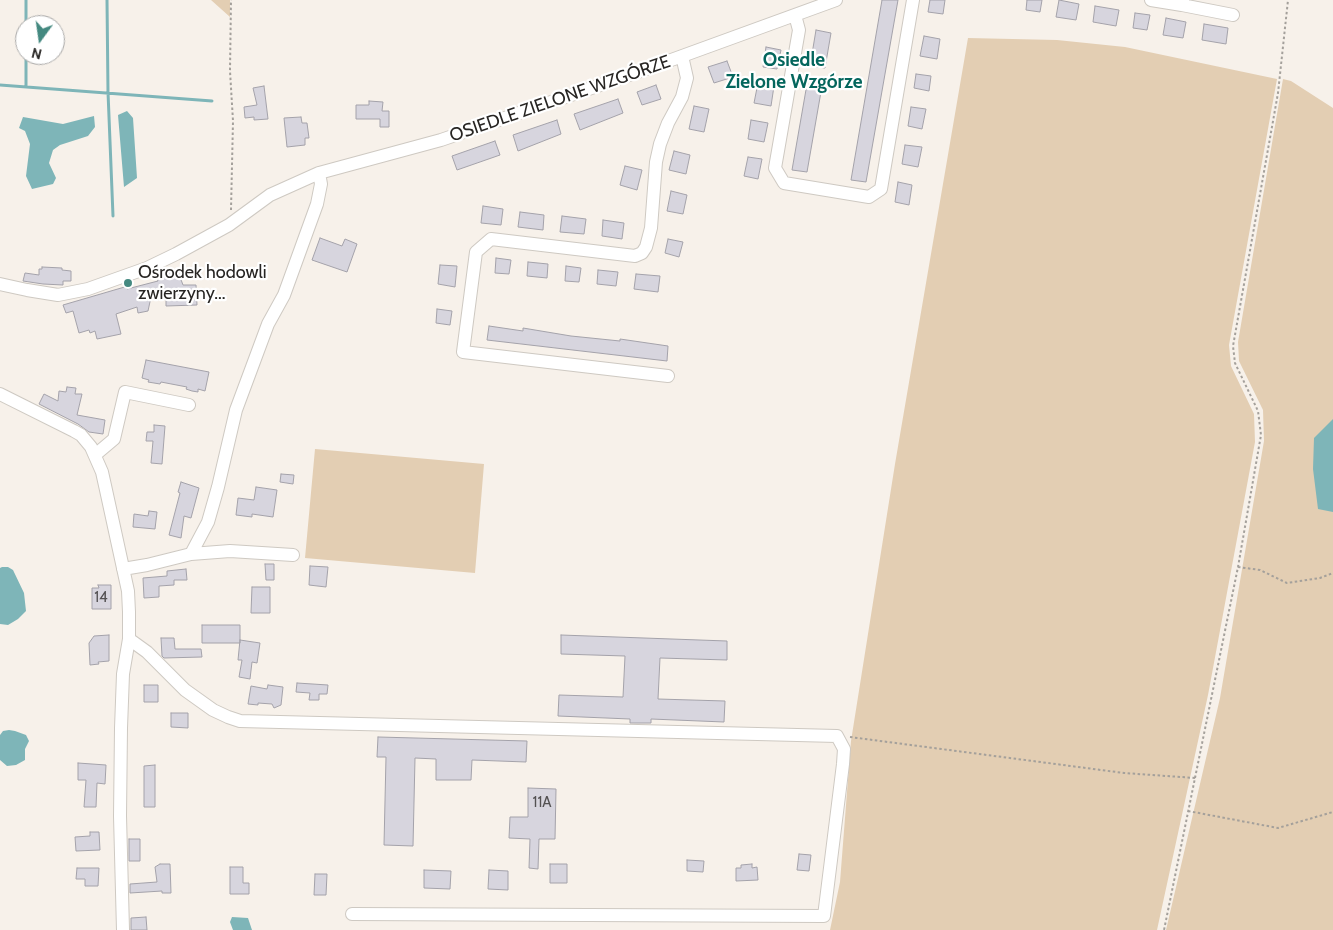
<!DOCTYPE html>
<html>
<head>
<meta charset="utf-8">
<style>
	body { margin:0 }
	#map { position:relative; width:1333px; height:930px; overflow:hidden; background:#f7f1ea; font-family:Cabin,sans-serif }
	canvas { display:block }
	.north { position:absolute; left:15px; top:15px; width:50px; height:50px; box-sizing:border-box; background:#fff; border:1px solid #a9a8a7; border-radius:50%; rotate:194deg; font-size:14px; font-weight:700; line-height:20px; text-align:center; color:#272523 }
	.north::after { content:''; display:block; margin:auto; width:18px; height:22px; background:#448980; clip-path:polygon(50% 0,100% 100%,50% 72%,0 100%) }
</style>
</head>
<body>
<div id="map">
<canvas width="1333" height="930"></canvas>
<div class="north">N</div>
</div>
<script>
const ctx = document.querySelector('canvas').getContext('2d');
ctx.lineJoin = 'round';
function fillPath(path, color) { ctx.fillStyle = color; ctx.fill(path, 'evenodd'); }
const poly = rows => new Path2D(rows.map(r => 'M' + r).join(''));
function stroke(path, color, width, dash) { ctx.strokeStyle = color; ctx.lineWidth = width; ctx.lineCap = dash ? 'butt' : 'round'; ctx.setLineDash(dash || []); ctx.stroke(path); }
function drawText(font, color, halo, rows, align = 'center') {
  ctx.font = font + ' Cabin,sans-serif'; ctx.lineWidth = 4.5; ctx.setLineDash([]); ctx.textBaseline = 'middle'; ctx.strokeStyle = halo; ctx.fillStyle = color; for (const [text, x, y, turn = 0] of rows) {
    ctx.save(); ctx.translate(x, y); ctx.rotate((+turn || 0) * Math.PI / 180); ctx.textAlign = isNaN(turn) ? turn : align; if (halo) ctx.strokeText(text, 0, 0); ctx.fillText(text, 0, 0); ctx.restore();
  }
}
fillPath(poly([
	[211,0,230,0,230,17],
	[968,38,1057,40,1125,47,1277,79,1229,345,1231,366,1254,414,1255,442,1208,695,1157,930,830,930,840,882,851,741,895,464],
	[1283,79,1291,81,1333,108,1333,930,1166,930,1220,698,1264,441,1263,410,1239,361,1238,342],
	[315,449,484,464,475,573,305,558]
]), '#e3ceb3');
fillPath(poly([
	[127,111,133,118,137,178,124,187,118,115],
	[94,116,95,127,88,136,60,145,53,150,49,163,56,178,53,184,32,189,26,176,30,144,25,131,19,128,23,117,63,124],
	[1333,419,1333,512,1318,509,1313,469,1314,438],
	[2,567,8,567,13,570,24,593,26,611,18,619,8,625,0,624,0,568],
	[9,730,15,731,26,735,29,741,25,749,25,760,16,765,7,766,0,760,0,735,3,731],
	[232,917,248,918,252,930,233,930,230,922]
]), '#7eb5b8');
stroke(poly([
	[107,0,108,92,113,216],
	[26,25,26,0],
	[0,85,212,101],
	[26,87,26,55]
]), '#7eb5b8', 3);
const building = poly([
	[882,0,898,0,866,182,851,180,882,0],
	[930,0,945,0,943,14,928,12,930,0],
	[1027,0,1042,0,1040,12,1026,10,1027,0],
	[1059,0,1079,4,1076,20,1056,17,1059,0],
	[1095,6,1119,10,1116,26,1093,22,1095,6],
	[1135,13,1150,15,1147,30,1133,28,1135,13],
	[1166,18,1186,22,1183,38,1163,35,1166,18],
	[1204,24,1228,28,1226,44,1202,40,1204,24],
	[816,30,831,33,825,68,810,66,816,30],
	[924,36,940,39,937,59,920,56,924,36],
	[766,47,781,50,777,69,763,67,766,47],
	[727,61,733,77,714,83,708,67,727,61],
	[916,74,931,76,929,91,914,88,916,74],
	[758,83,774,86,771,106,754,103,758,83],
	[807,84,822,86,807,172,792,170,807,84],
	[656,85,661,99,642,105,637,92,656,85],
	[264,86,268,119,254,120,254,117,245,118,244,107,257,105,253,88,264,86],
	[618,99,623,113,580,130,574,114,618,99],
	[369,101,383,102,382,111,389,111,389,127,380,127,380,119,356,119,356,105,369,105,369,101],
	[694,106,709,109,704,132,689,129,694,106],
	[911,107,926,109,922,129,908,126,911,107],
	[301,117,302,123,307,123,309,138,305,138,305,145,287,147,284,118,301,117],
	[557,120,561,134,518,151,513,135,557,120],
	[751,120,768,123,764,142,748,139,751,120],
	[495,141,500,155,457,170,452,156,495,141],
	[905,145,922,147,918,167,902,164,905,145],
	[674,151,690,155,686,174,669,170,674,151],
	[748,157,762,159,758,179,744,176,748,157],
	[625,166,642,170,637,190,620,185,625,166],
	[898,182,912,185,909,205,895,202,898,182],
	[671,191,687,195,683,214,667,211,671,191],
	[483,206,503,209,501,225,481,223,483,206],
	[520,212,544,215,543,230,518,227,520,212],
	[562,216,586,219,584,234,560,232,562,216],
	[603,220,624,223,622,239,602,236,603,220],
	[320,238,342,246,345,239,357,244,347,272,312,260,320,238],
	[668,239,683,242,679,257,665,253,668,239],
	[496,258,511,260,509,274,495,273,496,258],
	[528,262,548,264,547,278,527,276,528,262],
	[440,265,457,266,455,287,438,284,440,265],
	[566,266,581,268,579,282,565,281,566,266],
	[42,267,62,268,62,270,71,271,71,281,63,281,63,285,43,284,23,281,25,273,39,275,39,269,42,269,42,267],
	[177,269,183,285,196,285,197,305,166,306,166,291,151,297,148,311,138,313,137,307,116,314,121,334,97,339,95,331,90,333,89,330,79,333,73,311,66,313,63,305,128,286,127,289,158,281,156,276,177,269],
	[598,270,618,272,616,286,597,284,598,270],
	[636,274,660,276,658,292,634,289,636,274],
	[437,309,452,311,450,325,436,323,437,309],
	[489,326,523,331,523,328,571,336,620,341,620,339,668,346,667,361,487,340,489,326],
	[146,360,209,372,205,391,198,389,198,392,192,391,186,389,187,387,161,382,160,384,148,382,149,380,142,378,146,360],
	[67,387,76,388,75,394,82,394,77,415,105,420,103,434,89,432,78,424,39,404,44,394,58,401,59,391,66,392,67,387],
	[154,425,165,426,162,464,151,463,153,441,146,441,147,432,154,432,154,425],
	[281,474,294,475,293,484,280,482,281,474],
	[181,482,199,488,191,518,184,516,181,538,169,535,180,493,178,492,181,482],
	[256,487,277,490,273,517,252,514,252,517,236,515,238,498,254,500,256,487],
	[149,511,157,512,155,529,133,527,134,514,148,516,149,511],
	[265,564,274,564,274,580,266,580,265,564],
	[310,566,328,567,326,587,309,585,310,566],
	[186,569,187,580,174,580,174,585,159,586,159,597,144,598,143,578,167,576,167,571,186,569],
	[98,585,111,585,111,609,92,609,92,588,99,588,98,585],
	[252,587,270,587,270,613,251,613,252,587],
	[202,625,240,625,240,643,202,643,202,625],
	[109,635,109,661,98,662,99,664,90,665,89,643,94,636,109,635],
	[561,635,727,641,727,660,660,658,658,699,725,701,724,722,651,719,651,723,630,723,630,719,558,716,559,695,623,697,625,656,561,654,561,635],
	[161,638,174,638,175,649,201,649,202,657,164,658,162,656,161,638],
	[240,640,260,643,257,663,252,662,250,679,239,677,242,660,238,660,240,640],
	[297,683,328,685,327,694,319,694,319,700,309,700,310,693,296,692,297,683],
	[144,685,158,685,158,702,144,702,144,685],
	[268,685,283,687,281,705,274,708,272,704,258,703,258,705,248,704,251,686,267,689,268,685],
	[171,713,188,713,188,728,171,727,171,713],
	[378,737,527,741,526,762,472,760,471,780,436,780,436,759,415,758,413,846,384,845,386,757,377,757,378,737],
	[78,763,106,765,105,784,97,783,96,807,84,807,86,780,78,780,78,763],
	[155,765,155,807,144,807,144,766,155,765],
	[528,788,556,789,555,839,539,839,538,869,529,868,530,839,509,838,510,817,528,817,528,788],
	[90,832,99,832,100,850,76,851,75,837,90,836,90,832],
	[129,839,140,839,140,861,129,861,129,839],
	[799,854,811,855,809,871,797,870,799,854],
	[687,860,704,861,703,872,687,871,687,860],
	[160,864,170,864,171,893,162,893,162,891,130,893,130,884,157,882,155,867,160,864],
	[550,864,567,864,567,883,550,883,550,864],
	[752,864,752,868,757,867,758,880,736,881,736,868,741,868,741,865,752,864],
	[230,867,243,867,243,883,249,883,249,894,230,894,230,867],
	[77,868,99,868,98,886,85,886,85,879,76,879,77,868],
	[424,870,451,871,450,889,424,888,424,870],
	[489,870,508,871,508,890,488,889,489,870],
	[315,874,327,874,326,895,314,895,315,874],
	[146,917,147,930,131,930,131,918,146,917]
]);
fillPath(building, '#d7d5de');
stroke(building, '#a4a2aa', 1);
const minor = poly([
	[1151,0,1182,5],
	[1183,0,1182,5,1233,15],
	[795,15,799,30,775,168,784,183,869,197,881,189,913,0],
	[0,284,27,290,58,295,88,289,147,268,176,254,229,225,270,195,319,173,441,140,641,71,836,0],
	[668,376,463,352,476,252,491,239,635,256,642,253,646,247,651,228,656,162,660,144,668,123,682,97,687,78,682,56],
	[0,394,74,431,81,435,91,447,102,472,106,490,128,591,129,612,129,639,147,652,185,690,213,710,228,717,240,721,837,736,844,749,843,764,824,916,352,914],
	[95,455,114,439,125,392,189,405],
	[191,554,230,551,293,555],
	[123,569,147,565,191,554,208,522,218,487,236,410,268,324,284,295,317,204,321,184,319,173],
	[123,930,120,816,121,728,123,674,129,639]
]);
stroke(minor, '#cec9c2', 14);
stroke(poly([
	[231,210,233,121,230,71,231,0],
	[1238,567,1260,570,1287,583,1320,578,1333,573],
	[850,737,1124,773,1195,778,1164,930],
	[1195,778,1238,567,1261,435,1258,411,1235,363,1233,346,1278,93,1288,0],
	[1188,811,1278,828,1333,812]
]), '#a4a09b', 2, [2.5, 2.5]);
stroke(minor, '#fff', 12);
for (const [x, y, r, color] of [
	[128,283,5,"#448980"]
]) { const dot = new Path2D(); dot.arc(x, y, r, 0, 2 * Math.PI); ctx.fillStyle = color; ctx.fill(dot); stroke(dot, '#fff', 2); }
drawText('15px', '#535152', null, [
	["14",101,598],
	["11A",542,803]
]);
drawText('18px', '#272523', '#fff', [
	["OSIEDLE ZIELONE WZGÓRZE",560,99,-19]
]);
drawText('18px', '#272523', '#fff', [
	["Ośrodek hodowli",138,273],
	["zwierzyny...",138,294]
], 'left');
drawText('bold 19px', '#04665d', '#fff', [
	["Osiedle",794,60],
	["Zielone Wzgórze",794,82]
]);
</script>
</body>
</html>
